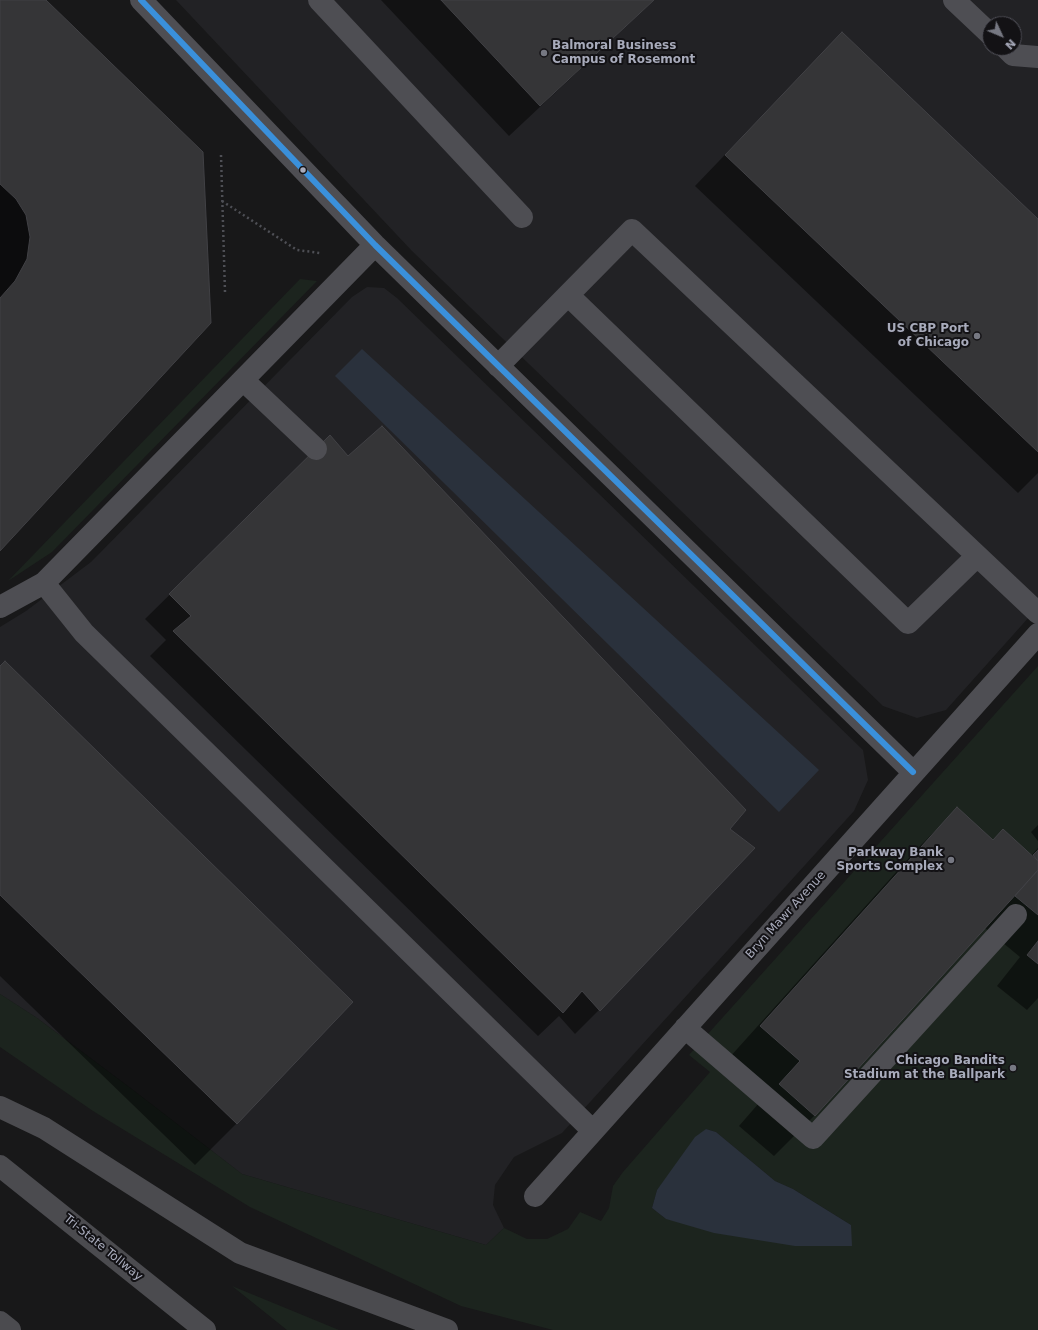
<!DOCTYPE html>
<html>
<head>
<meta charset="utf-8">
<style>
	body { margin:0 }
	#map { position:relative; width:1038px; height:1330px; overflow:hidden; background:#181819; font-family:"DejaVu Sans",sans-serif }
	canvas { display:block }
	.north { position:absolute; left:982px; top:16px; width:40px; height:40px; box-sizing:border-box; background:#131215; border:1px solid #4f4f57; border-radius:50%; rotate:134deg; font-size:11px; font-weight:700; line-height:16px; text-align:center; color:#a8abbb }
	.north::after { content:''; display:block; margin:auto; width:14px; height:18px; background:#767882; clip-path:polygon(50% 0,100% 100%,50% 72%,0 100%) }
</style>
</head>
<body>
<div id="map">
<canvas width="1038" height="1330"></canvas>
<div class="north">N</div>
</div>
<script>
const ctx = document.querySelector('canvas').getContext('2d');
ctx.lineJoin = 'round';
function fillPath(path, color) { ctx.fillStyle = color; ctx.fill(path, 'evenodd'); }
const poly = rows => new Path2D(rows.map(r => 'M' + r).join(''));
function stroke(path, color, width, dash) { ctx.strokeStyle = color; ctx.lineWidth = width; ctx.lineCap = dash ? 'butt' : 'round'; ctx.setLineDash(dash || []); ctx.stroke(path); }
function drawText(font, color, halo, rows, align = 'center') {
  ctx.font = font + ' "DejaVu Sans",sans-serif'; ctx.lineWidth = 4; ctx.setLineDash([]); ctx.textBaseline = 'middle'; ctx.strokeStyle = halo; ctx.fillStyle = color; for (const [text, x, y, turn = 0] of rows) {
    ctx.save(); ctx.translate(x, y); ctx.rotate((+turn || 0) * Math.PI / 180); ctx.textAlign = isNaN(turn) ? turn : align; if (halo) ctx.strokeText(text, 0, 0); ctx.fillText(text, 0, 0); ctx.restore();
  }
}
fillPath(poly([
	[176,0,1038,0,1038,607,946,710,917,718,883,706,412,251],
	[990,24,1014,24,1014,48,990,48],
	[367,287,384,288,397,298,863,750,868,780,854,811,562,1133,514,1157,495,1185,493,1205,504,1228,486,1245,242,1174,133,1090,37,1018,0,994,0,627,26,611,91,562,352,297]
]), '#222225');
fillPath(poly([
	[300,279,317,281,52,552,8,581],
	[1038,666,1038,1330,553,1330,461,1306,250,1207,93,1111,0,1047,0,994,37,1018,133,1090,242,1174,486,1245,504,1228,527,1239,547,1239,568,1229,580,1212,601,1221,609,1208,613,1186,623,1172,710,1072,689,1055],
	[706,1129,716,1132,775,1181,793,1189,851,1225,666,1219,652,1208,657,1190],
	[232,1286,339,1330,287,1330]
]), '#1c241e');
fillPath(poly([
	[362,349,819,770,779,812,335,376],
	[706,1129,716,1132,775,1181,793,1189,851,1225,852,1246,795,1246,714,1233,666,1219,652,1208,657,1190,695,1137]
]), '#2a313c');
fillPath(poly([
	[0,0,45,0,202,153,0,550],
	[381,0,654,0,509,136],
	[811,65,1038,220,1038,473,1018,493,695,186],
	[330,437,348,457,728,829,599,1010,575,1034,559,1016,538,1036,150,656,166,640,145,619],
	[0,667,352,1002,236,1124,195,1165,0,976],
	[957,809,992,841,1032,855,1038,848,1038,998,1027,1010,997,986,1020,957,985,928,815,1115,774,1156,739,1126,759,1103,720,1068,916,850],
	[1038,825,1038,841,1031,832]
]), '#0007');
const building = poly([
	[0,0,46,0,203,152,211,323,0,551,0,298,15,281,27,259,30,237,26,215,16,199,0,184,0,0],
	[441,0,654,0,540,106,441,0],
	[842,32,1038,219,1038,452,725,155,842,32],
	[382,426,746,810,730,829,755,848,600,1011,582,991,563,1013,173,631,191,616,169,594,330,435,348,456,382,426],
	[5,661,353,1002,237,1124,0,895,0,666,5,661],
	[957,807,993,840,1003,829,1038,861,1038,870,815,1116,779,1084,800,1061,760,1026,957,807],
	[1038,850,1038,861,1033,855,1038,850],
	[1038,870,1038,915,1015,896,1038,870],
	[1038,941,1038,964,1027,955,1038,941]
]);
fillPath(building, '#353537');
stroke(building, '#414145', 1);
stroke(poly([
	[221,155,225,292],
	[222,201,297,250,320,253]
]), '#4e4f55', 2.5, [2, 3]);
stroke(poly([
	[141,0,375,245,913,772],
	[319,0,522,217],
	[954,0,990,34],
	[1006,48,1013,55,1038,57],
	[568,295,908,623,977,556],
	[498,366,632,230,1038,613],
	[243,380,316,449],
	[44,583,84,633,593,1131],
	[0,607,44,583,375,245],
	[685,1028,813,1138,1016,915],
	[535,1196,1038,634]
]), '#4e4e53', 22);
stroke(poly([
	[0,1107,44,1128,240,1253,447,1330],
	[0,1166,205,1330],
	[0,1322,10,1330]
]), '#4b4b4f', 22);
stroke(poly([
	[141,0,375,245,913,772]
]), '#3a90db', 6);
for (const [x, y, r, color] of [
	[544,53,4,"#767882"],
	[303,170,3.5,"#a8abbb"],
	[977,336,4,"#767882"],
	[951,860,4,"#767882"],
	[1013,1068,4,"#767882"]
]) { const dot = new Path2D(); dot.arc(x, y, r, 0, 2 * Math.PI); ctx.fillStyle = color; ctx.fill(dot); stroke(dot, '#131215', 1.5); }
drawText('bold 12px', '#a8abbb', '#131215', [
	["Balmoral Business",552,46,"left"],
	["Campus of Rosemont",552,60,"left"],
	["US CBP Port",969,329],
	["of Chicago",969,343],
	["Parkway Bank",943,853],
	["Sports Complex",943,867],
	["Chicago Bandits",1005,1061],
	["Stadium at the Ballpark",1005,1075]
], 'right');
drawText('12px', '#a8abbb', '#131215', [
	["Bryn Mawr Avenue",786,915,-48],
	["Tri-State Tollway",103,1248,39]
]);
</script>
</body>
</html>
